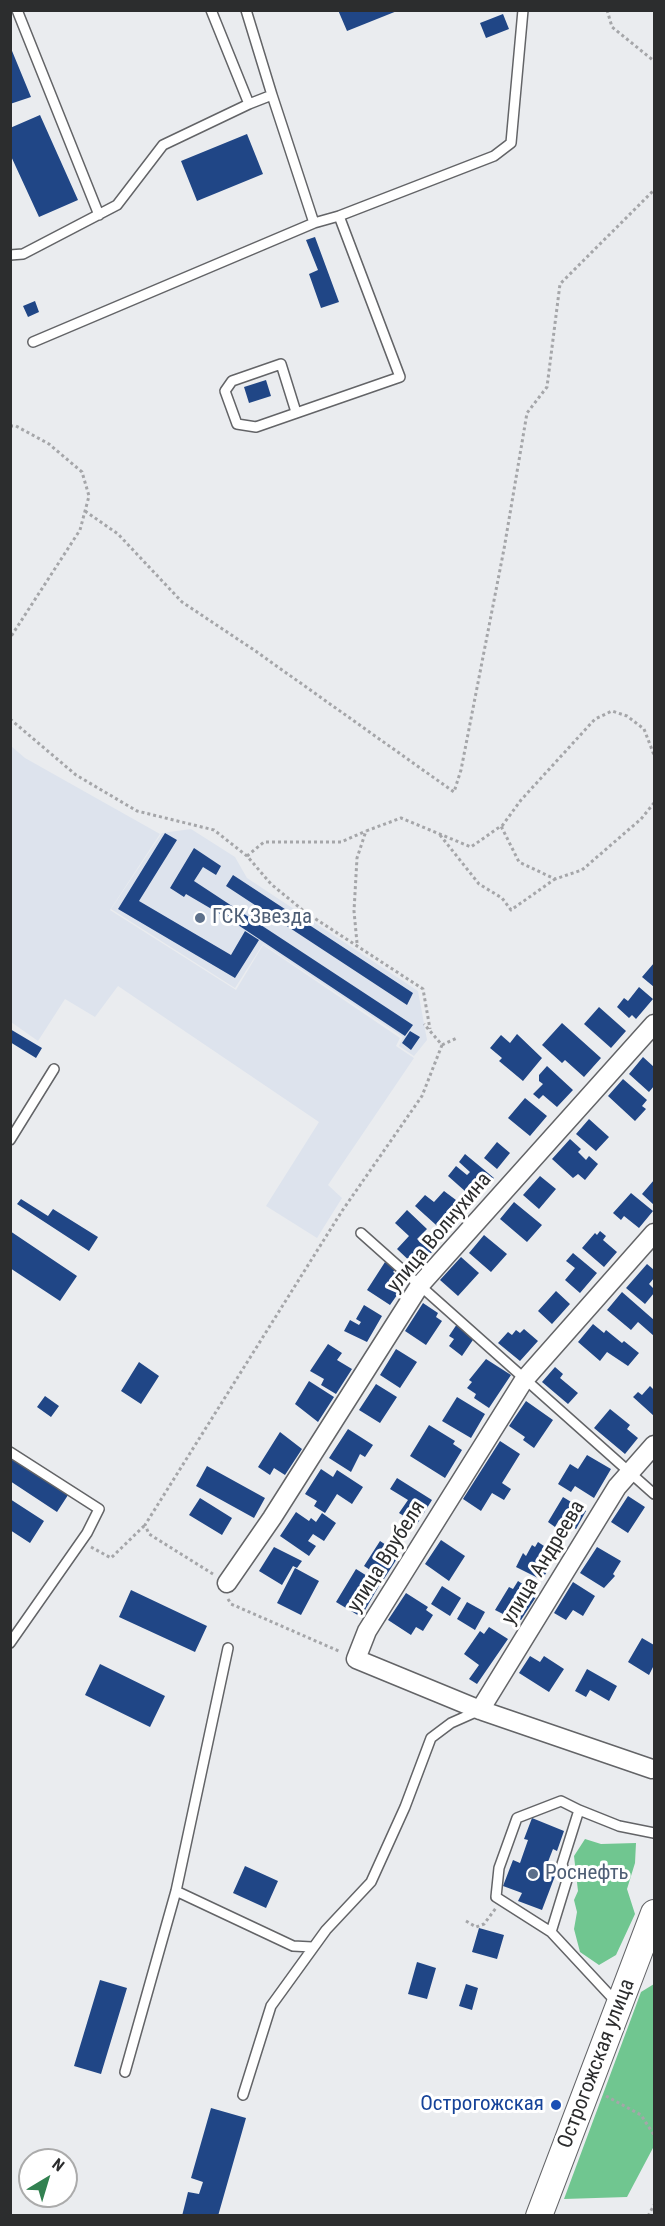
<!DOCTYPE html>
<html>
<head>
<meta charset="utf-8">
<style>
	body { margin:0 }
	#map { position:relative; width:665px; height:2226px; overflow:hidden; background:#eaecef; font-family:"Roboto Condensed",sans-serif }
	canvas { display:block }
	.frame { position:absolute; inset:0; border:12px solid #2c2d2e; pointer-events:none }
	.north { position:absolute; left:18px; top:2148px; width:60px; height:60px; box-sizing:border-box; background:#fff; border:2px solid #ababab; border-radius:50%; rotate:38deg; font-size:16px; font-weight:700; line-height:24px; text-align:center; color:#2c2d2e }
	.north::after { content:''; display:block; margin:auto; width:21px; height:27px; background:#328151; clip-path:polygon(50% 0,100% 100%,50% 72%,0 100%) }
</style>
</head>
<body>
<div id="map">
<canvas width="665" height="2226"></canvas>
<div class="frame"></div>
<div class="north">N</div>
</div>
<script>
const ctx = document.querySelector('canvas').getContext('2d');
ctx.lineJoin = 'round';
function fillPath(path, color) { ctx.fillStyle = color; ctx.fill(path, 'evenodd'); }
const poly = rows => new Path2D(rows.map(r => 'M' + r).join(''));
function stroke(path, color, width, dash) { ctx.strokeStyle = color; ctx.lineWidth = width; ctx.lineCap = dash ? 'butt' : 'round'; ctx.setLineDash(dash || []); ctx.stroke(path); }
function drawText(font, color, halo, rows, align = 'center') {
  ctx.font = font + ' "Roboto Condensed",sans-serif'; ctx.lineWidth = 6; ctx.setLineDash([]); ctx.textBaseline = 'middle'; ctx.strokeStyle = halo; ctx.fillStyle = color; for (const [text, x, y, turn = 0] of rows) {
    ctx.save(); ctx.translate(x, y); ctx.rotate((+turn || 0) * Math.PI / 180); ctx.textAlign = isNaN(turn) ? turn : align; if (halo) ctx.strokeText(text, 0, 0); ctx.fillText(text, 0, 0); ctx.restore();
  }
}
fillPath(poly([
	[11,746,25,758,160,834,110,910,236,990,263,945,400,1038,396,1046,414,1058,328,1185,342,1198,317,1238,266,1206,319,1122,118,986,95,1017,65,999,38,1041,11,1022],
	[191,829,235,857,247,878,418,991,427,1040,414,1056,399,1046,403,1037,263,944,235,988,111,909,162,833]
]), '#dde3ed');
fillPath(poly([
	[585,1839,601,1844,636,1843,635,1863,627,1889,635,1914,616,1955,599,1965,580,1952,574,1929,577,1912,574,1900,578,1891,574,1856],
	[654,1984,654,2146,627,2197,564,2199,641,1992]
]), '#70c690');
fillPath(poly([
	[338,10,397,10,397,11,347,31],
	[503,14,509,29,486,38,480,23],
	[10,46,31,97,10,104],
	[40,115,78,200,39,217,10,154,10,128],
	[247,134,263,174,197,201,181,161],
	[315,237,339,302,321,308,309,274,318,270,306,240],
	[35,301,39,312,28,317,23,306],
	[266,380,271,396,249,403,244,387],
	[165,833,177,840,139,901,231,955,245,931,259,940,235,978,118,909],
	[194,848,221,866,216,875,203,867,194,881,413,1025,405,1036,232,921,186,894,184,897,170,888],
	[233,875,413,993,407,1005,226,886],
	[654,963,654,987,642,977],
	[639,987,653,999,636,1019,632,1015,629,1018,617,1007,624,998,628,1001],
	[599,1007,626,1031,611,1048,584,1024],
	[562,1023,601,1058,584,1077,565,1060,562,1063,542,1045],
	[10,1029,42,1048,36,1058,10,1042],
	[410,1031,420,1037,411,1050,402,1043],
	[517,1034,542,1058,523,1081,499,1061,502,1058,490,1048,501,1035,510,1043],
	[643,1057,654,1067,654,1086,649,1092,629,1074],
	[547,1066,573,1090,557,1107,543,1095,539,1099,533,1094,543,1084,539,1081,539,1075],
	[623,1079,647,1100,642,1106,646,1109,635,1121,608,1096],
	[525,1098,547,1116,530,1136,508,1118],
	[589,1119,609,1137,596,1151,576,1134],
	[570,1139,581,1149,578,1152,586,1160,589,1156,598,1164,585,1180,578,1174,573,1178,552,1159],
	[497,1142,510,1153,497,1169,484,1158],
	[465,1154,494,1178,471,1205,462,1196,466,1192,448,1176,456,1166,467,1175,470,1172,459,1162],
	[540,1176,556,1189,539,1209,523,1195],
	[654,1180,654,1205,642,1194],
	[444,1191,456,1200,453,1204,463,1213,445,1233,415,1206,425,1195,434,1202],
	[631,1193,653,1211,639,1228,624,1216,621,1220,613,1213],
	[21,1199,48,1216,53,1209,98,1237,89,1251,17,1204],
	[514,1202,542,1225,527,1242,500,1219],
	[407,1210,427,1229,417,1239,432,1252,417,1268,397,1249,409,1236,395,1223],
	[10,1231,77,1276,60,1301,10,1268],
	[600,1231,606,1236,603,1240,617,1252,604,1267,582,1248,595,1233,597,1235],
	[484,1235,507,1254,491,1272,469,1253],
	[573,1253,597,1273,580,1293,565,1280,575,1268,566,1261],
	[461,1257,479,1273,458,1296,440,1280],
	[385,1262,396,1268,393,1272,407,1281,390,1305,367,1290],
	[647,1264,654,1270,654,1278,649,1284,654,1289,654,1293,645,1304,626,1288],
	[556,1291,570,1304,552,1324,538,1311],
	[622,1292,654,1320,654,1336,638,1322,631,1330,607,1310],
	[423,1303,438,1313,436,1317,442,1321,426,1345,405,1331],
	[364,1305,382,1316,367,1342,344,1331,350,1320,359,1325,361,1322,356,1319],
	[457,1324,475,1337,462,1356,449,1346,454,1339,449,1336],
	[593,1324,604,1333,606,1330,622,1343,624,1341,639,1353,628,1366,607,1352,600,1361,578,1342],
	[524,1329,538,1341,520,1361,498,1343,508,1332,512,1335,516,1330,520,1333],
	[328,1344,342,1353,337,1360,352,1369,336,1394,321,1385,324,1379,310,1371],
	[396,1349,417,1362,400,1388,380,1375],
	[486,1359,511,1375,489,1408,474,1398,476,1394,467,1388,472,1382,469,1380],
	[139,1362,159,1376,141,1404,121,1391],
	[555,1367,563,1374,560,1378,578,1393,568,1404,542,1382],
	[309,1381,334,1397,318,1422,295,1404],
	[376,1384,397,1397,380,1423,359,1410],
	[650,1386,654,1390,654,1416,633,1397,638,1392,642,1395],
	[45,1396,59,1406,51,1417,37,1407],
	[457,1397,485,1414,471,1438,442,1421],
	[526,1401,553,1420,534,1448,523,1440,525,1437,509,1426],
	[610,1409,630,1425,627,1429,638,1438,625,1454,594,1428],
	[429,1425,455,1441,453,1444,462,1450,445,1478,410,1456],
	[348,1429,373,1445,365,1457,360,1454,351,1472,329,1458],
	[280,1432,302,1449,285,1475,274,1468,270,1475,258,1467],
	[500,1441,520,1454,502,1483,511,1489,504,1500,492,1493,481,1511,463,1499],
	[10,1453,70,1492,57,1512,10,1481],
	[587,1455,611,1469,594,1498,575,1486,571,1492,558,1484,570,1464,578,1469],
	[207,1466,265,1498,254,1518,196,1486],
	[321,1469,333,1477,337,1470,363,1487,352,1504,337,1494,325,1513,314,1506,317,1501,305,1494],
	[397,1478,432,1500,417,1524,399,1513,408,1500,390,1489],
	[628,1496,645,1507,628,1533,611,1522],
	[563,1497,586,1511,576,1529,559,1520,555,1527,548,1522],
	[200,1498,232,1518,222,1535,189,1515],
	[10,1499,44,1521,30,1543,10,1530],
	[296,1512,309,1521,311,1518,316,1522,322,1513,336,1523,324,1541,313,1534,308,1541,316,1546,309,1556,280,1536],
	[441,1540,465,1556,449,1581,425,1564],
	[380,1541,400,1554,384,1579,364,1566],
	[538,1542,544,1546,542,1550,555,1558,542,1580,516,1567,523,1553,526,1556,532,1545,535,1547],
	[274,1547,302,1561,297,1568,293,1566,282,1585,259,1571],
	[597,1547,621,1561,613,1574,615,1576,604,1588,580,1573],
	[295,1568,319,1581,301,1615,277,1603],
	[356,1569,380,1584,361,1617,336,1602],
	[518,1581,538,1594,521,1620,505,1610,503,1614,495,1610,509,1587,513,1589],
	[573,1582,595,1596,583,1616,573,1610,566,1620,554,1613],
	[442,1586,461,1598,450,1616,431,1604],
	[131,1590,207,1626,195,1652,119,1617],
	[406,1593,428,1607,426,1610,433,1615,423,1631,416,1627,411,1635,388,1620],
	[467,1602,485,1612,475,1630,457,1619],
	[489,1627,508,1639,477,1684,469,1679,479,1665,464,1654,480,1631,484,1634],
	[642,1638,654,1645,654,1665,649,1675,628,1662],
	[530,1656,540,1662,544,1656,564,1669,549,1692,519,1673],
	[100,1664,165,1696,150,1727,85,1695],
	[587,1669,617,1686,609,1701,590,1690,586,1697,575,1691],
	[532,1818,564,1831,557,1851,553,1849,544,1872,555,1876,542,1910,518,1901,522,1893,503,1886,513,1860,520,1863,528,1840,524,1839],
	[245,1866,278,1881,266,1908,233,1893],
	[479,1928,504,1935,497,1959,472,1952],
	[417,1962,436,1968,427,1999,408,1994],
	[100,1980,127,1988,101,2074,74,2066],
	[466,1984,478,1988,472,2010,459,2006],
	[211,2108,246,2118,218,2216,182,2216,188,2192,199,2194,203,2182,191,2178]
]), '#204686');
const lane = poly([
	[17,10,99,215],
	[211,10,249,104,272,95,246,10],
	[272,95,314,223],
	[10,255,23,254,117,205,163,145,249,104],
	[33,342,314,223,339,216,494,156,511,143,523,10],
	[296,412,281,364,232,381,225,391,237,424,256,427,400,377,339,216],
	[10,1140,54,1069],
	[361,1233,654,1494],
	[10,1452,99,1509,87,1533,10,1643],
	[176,1891,293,1946,312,1947],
	[551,1932,496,1897,499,1868,517,1818,561,1801,579,1810],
	[617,2003,551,1932,567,1880,562,1864,579,1810,619,1826,654,1833],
	[125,2072,176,1891,228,1648],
	[243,2095,271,2006,326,1930,371,1882,405,1807,431,1738,451,1723,478,1711]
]);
const street = poly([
	[227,1583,272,1518,420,1285,654,1024],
	[480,1710,617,1487,654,1445],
	[652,1769,480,1710,356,1659,367,1631,524,1380,654,1233]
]);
const secondary = poly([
	[539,2216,654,1913]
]);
stroke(lane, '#636467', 12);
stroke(street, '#636467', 21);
stroke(secondary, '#636467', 28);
stroke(poly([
	[607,10,612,27,654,61],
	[10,426,16,426,49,444,82,472,89,496,80,530,10,638],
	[85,511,118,534,182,602,254,650,454,792,461,770,504,549,527,413,547,387,560,284,654,190],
	[10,719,76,775,137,811,214,830,247,856,271,884,305,912,423,989,430,1029],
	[502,826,521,800,595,719,612,711,627,716,644,729,654,755],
	[440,835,479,884,502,898,511,910,555,879],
	[247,856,264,842,341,842,366,831],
	[357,943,354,911,357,858,366,831,401,818,471,847,501,826,519,862,555,879,582,870,641,819,654,803],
	[442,1045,457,1038],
	[91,1547,111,1558,145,1525],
	[213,1574,149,1534,145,1525,342,1211,422,1096,442,1045,424,1024],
	[228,1599,231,1604,341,1652],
	[466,1921,476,1927,484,1924,496,1908],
	[606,2096,641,2115,654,2135],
	[648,2216,654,2205]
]), '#a5a6a9', 3, [3, 3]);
stroke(lane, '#fff', 9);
stroke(street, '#fff', 18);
stroke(secondary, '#fff', 26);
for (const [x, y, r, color] of [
	[200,918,6,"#5c6f8a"],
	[533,1874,6,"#5c6f8a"],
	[556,2105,6,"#1a4fb4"]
]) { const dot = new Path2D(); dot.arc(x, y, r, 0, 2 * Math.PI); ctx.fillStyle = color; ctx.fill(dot); stroke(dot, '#fff', 2); }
drawText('21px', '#4e5e75', '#fff', [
	["ГСК Звезда",212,918],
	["Роснефть",545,1874]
], 'left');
drawText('21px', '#2c2d2e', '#fff', [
	["улица Волнухина",440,1233,-50],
	["улица Врубеля",387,1557,-58],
	["улица Андреева",544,1563,-59],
	["Острогожская улица",597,2064,-69]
]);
drawText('21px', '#164399', '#fff', [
	["Острогожская",544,2105]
], 'right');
</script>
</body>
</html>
